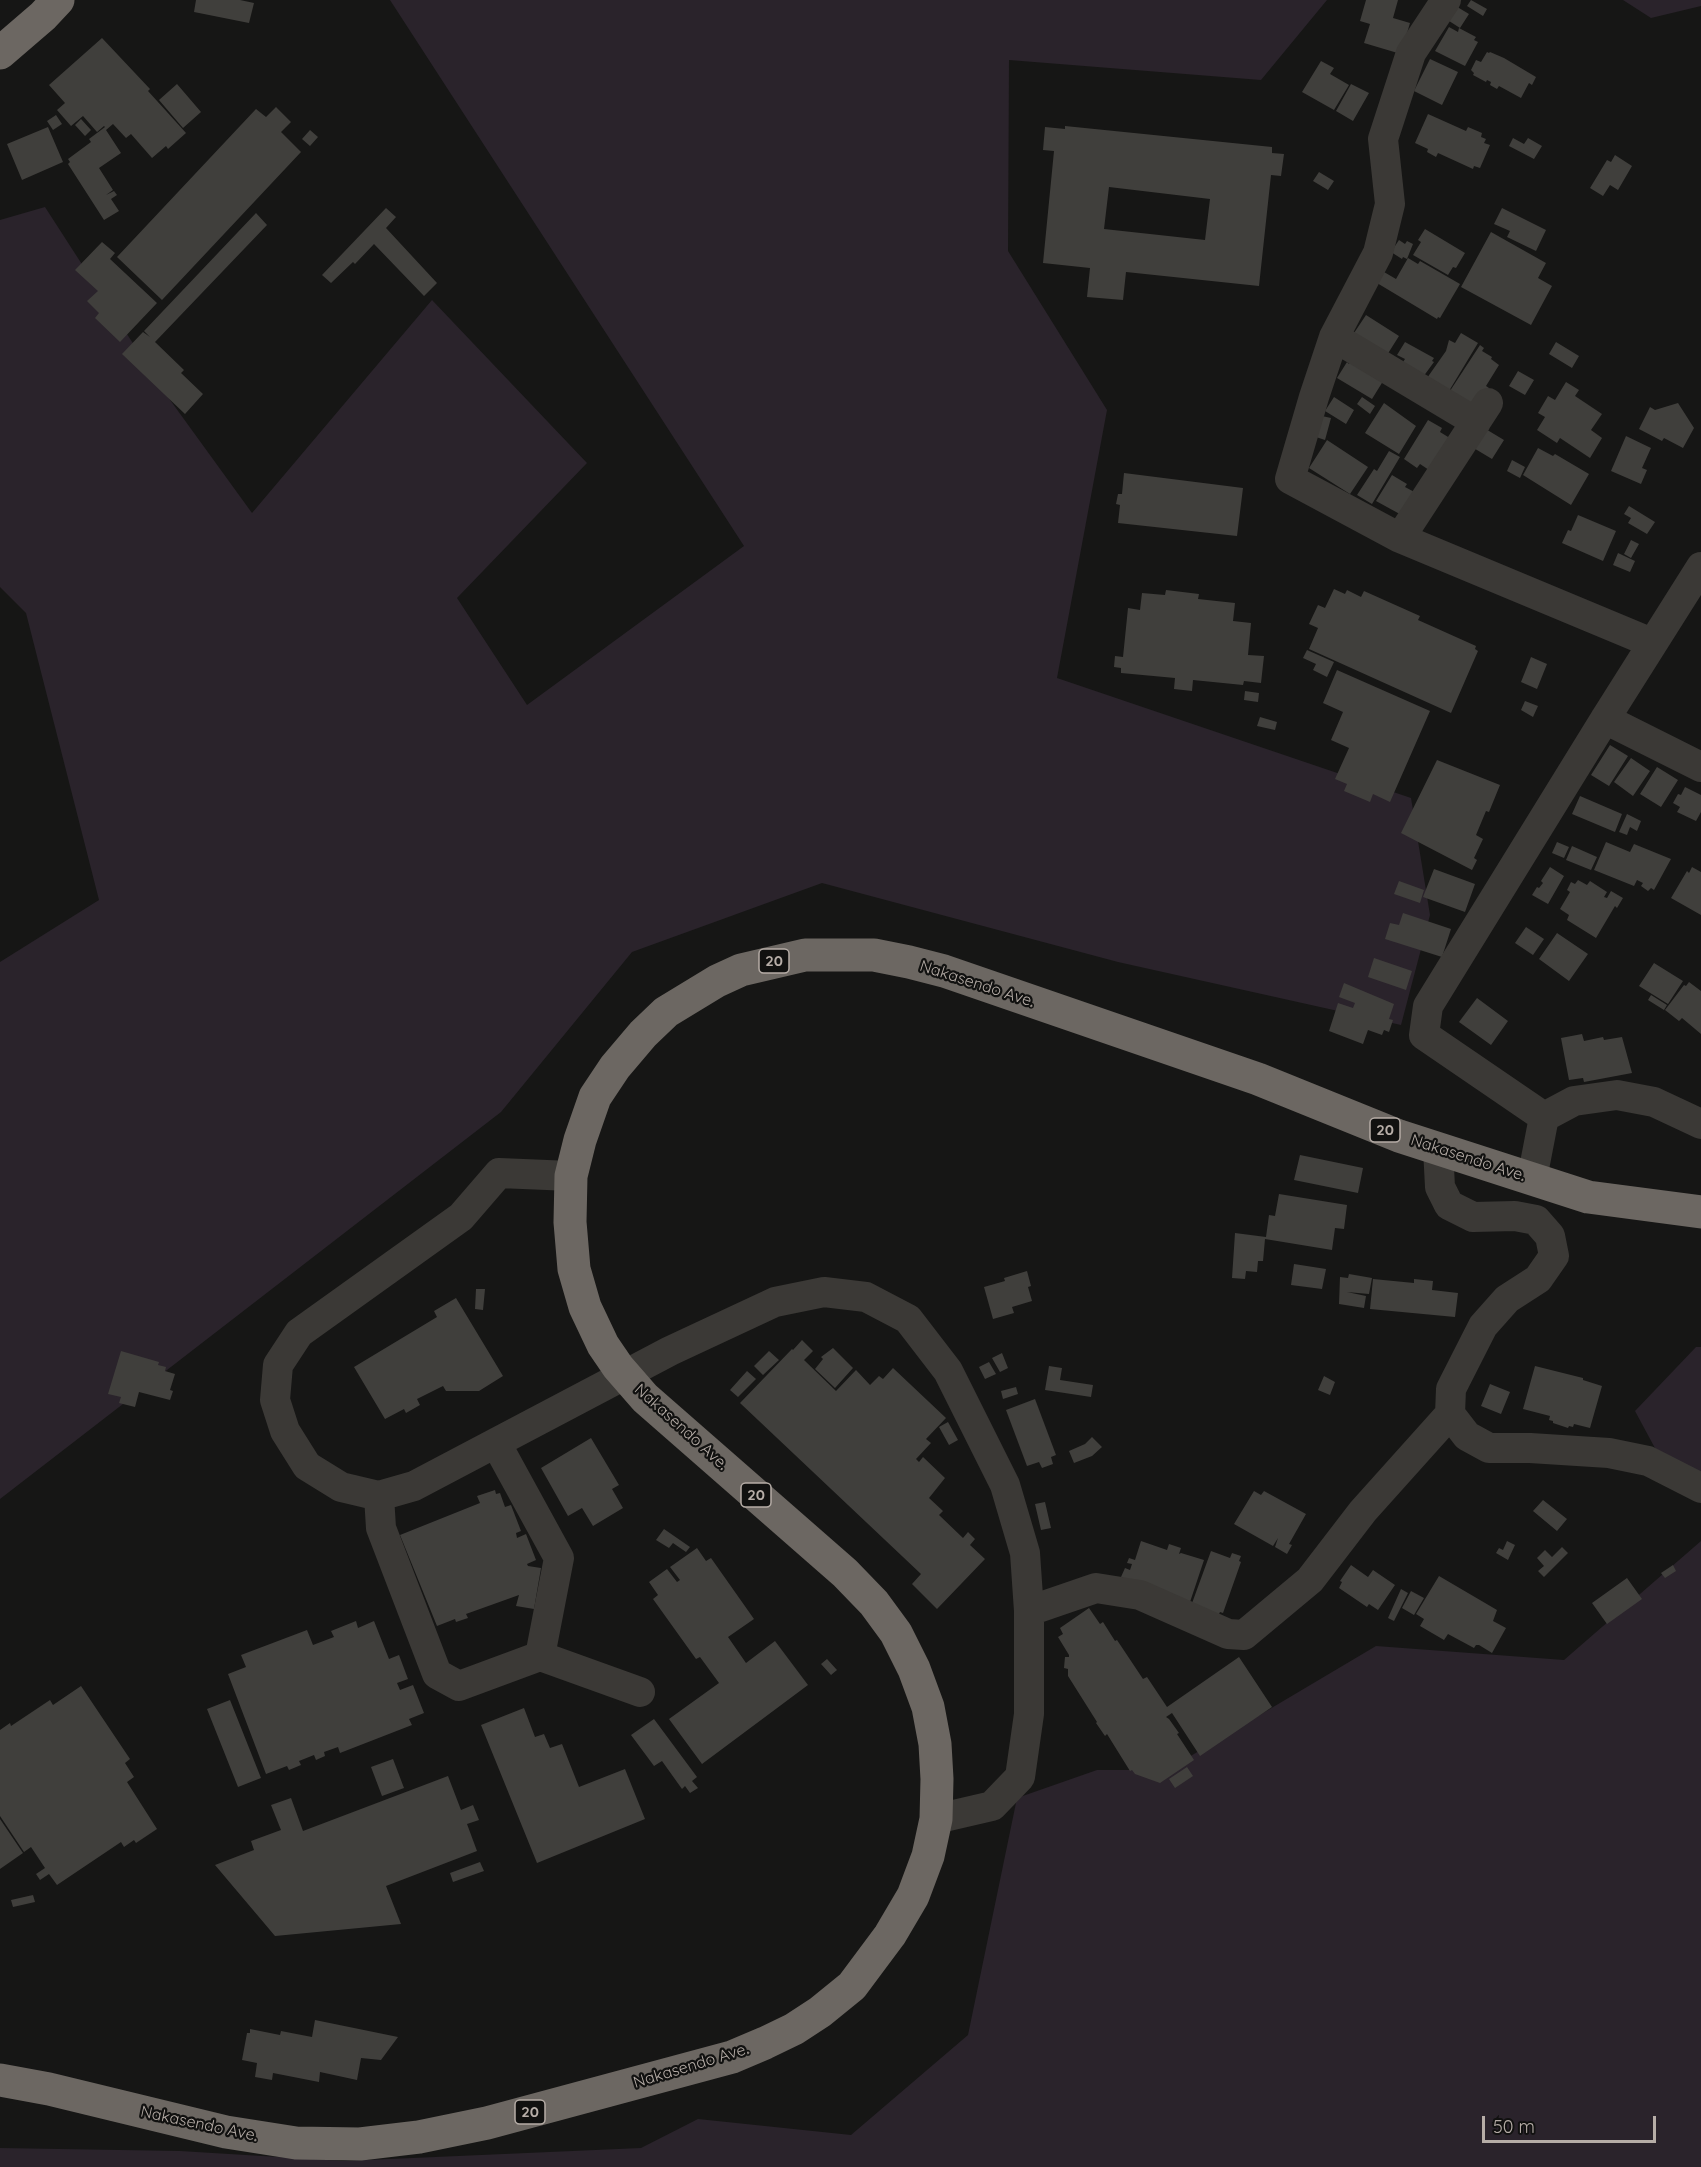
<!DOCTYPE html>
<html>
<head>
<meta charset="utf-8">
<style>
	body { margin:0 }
	#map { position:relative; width:1701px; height:2167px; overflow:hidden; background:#161615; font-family:Quicksand,sans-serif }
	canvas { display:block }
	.scale { position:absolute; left:1482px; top:2116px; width:174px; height:27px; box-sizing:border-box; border:3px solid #b6ada7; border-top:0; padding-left:8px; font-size:18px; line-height:21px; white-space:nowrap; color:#b6ada7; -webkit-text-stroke:4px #111110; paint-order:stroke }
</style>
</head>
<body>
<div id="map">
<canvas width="1701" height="2167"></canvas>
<div class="scale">50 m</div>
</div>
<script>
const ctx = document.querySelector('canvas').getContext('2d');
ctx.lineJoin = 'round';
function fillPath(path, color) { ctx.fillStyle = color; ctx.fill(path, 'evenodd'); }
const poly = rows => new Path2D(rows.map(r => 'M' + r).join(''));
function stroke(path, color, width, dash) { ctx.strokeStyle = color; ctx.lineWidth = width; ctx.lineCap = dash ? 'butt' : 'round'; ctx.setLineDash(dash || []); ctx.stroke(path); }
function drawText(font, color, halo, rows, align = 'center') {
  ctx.font = font + ' Quicksand,sans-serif'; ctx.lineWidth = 4.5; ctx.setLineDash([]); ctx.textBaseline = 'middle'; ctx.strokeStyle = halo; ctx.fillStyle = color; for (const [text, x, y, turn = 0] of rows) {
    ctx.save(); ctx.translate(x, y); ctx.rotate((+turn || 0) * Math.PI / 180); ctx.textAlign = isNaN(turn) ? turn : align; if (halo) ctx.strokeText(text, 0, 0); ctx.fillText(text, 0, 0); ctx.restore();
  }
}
fillPath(poly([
	[390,0,1327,0,1261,80,1009,60,1008,251,1107,410,1057,678,1411,798,1430,915,1401,1025,1118,962,822,883,632,952,501,1112,0,1499,0,962,99,900,26,613,0,587,0,220,45,207,165,393,252,513,432,300,587,463,457,598,527,705,744,546],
	[1623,0,1701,0,1701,6,1651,18],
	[1696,1347,1701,1347,1701,1486,1677,1489,1635,1411],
	[1701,1541,1701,2167,0,2167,0,2148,180,2151,344,2161,641,2148,698,2119,851,2135,968,2035,1017,1798,1097,1770,1167,1770,1376,1646,1564,1660]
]), '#2a232b');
fillPath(poly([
	[196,0,240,0,254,3,249,23,194,12],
	[1366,0,1398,0,1393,18,1410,23,1401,54,1364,43,1370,24,1360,21],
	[1471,0,1487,9,1483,16,1467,6],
	[1454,5,1469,14,1460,28,1446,19],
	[1449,27,1458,32,1459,28,1476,37,1474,40,1478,42,1465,66,1435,51],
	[102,38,150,89,148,91,186,133,168,149,166,146,152,158,131,134,126,138,113,124,106,130,121,153,99,168,113,190,106,195,114,191,117,195,111,199,119,211,104,220,68,164,70,162,68,159,91,142,89,139,105,127,104,126,97,132,83,116,71,126,57,110,65,103,49,85],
	[1487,52,1489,53,1490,52,1504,58,1536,77,1532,85,1529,83,1521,98,1499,86,1497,89,1490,85,1491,82,1487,80,1486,82,1473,75,1474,73,1471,70,1476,60,1481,62],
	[1430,59,1458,72,1442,105,1414,91],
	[1321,61,1334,68,1330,74,1349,85,1334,110,1302,92],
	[177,84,201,112,183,128,159,100],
	[1351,84,1369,93,1353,121,1336,111],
	[276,107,291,122,281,132,301,152,162,300,117,257,256,109,266,117],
	[1428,114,1466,131,1468,127,1482,133,1481,137,1486,139,1484,143,1490,145,1480,168,1474,166,1473,169,1438,153,1436,157,1427,152,1428,149,1415,143],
	[56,115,62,124,53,130,47,121],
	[81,119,91,130,85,136,75,125],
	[1065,126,1272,147,1272,153,1284,154,1281,176,1271,175,1259,286,1126,272,1123,300,1087,297,1090,268,1043,263,1054,151,1043,150,1045,127,1065,129],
	[1109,187,1210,199,1205,240,1104,229],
	[48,127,63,162,22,180,7,144],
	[310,130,318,137,310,146,302,139],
	[1513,138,1524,144,1528,138,1542,146,1534,159,1509,146],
	[1615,155,1632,166,1618,190,1610,185,1603,196,1590,188,1607,160,1611,162],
	[1319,172,1334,181,1328,190,1313,181],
	[386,208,396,217,386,228,437,283,424,296,374,244,355,264,353,262,331,283,322,275],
	[1502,208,1546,230,1536,251,1507,237,1510,231,1494,224],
	[256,213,267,225,155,342,184,370,181,373,203,394,185,414,122,354,143,332,150,337,144,331],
	[1425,229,1465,253,1456,268,1453,267,1448,275,1413,255,1421,242,1418,240],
	[1491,232,1546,263,1538,278,1552,286,1531,325,1461,287],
	[1399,240,1405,244,1407,241,1413,244,1407,259,1403,257,1402,259,1391,252],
	[102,242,115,253,110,259,157,303,120,342,95,318,99,313,87,301,98,291,75,270],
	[1408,258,1418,264,1420,261,1460,284,1440,318,1438,317,1437,319,1377,283,1384,272,1396,279],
	[1366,315,1399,336,1387,355,1354,333],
	[1461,333,1478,343,1446,396,1427,378,1446,351,1449,340,1455,343],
	[1405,342,1434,358,1432,361,1434,362,1423,377,1401,365,1405,359,1397,355],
	[1556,342,1579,356,1572,368,1549,354],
	[1480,345,1484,348,1482,351,1492,357,1491,359,1499,365,1486,386,1489,388,1483,396,1481,412,1446,397],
	[1351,359,1385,378,1372,399,1337,378,1347,362,1349,364],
	[1518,371,1534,380,1525,395,1509,386],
	[1566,382,1579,390,1575,396,1602,414,1591,430,1602,438,1590,458,1560,438,1557,443,1537,430,1545,417,1538,413,1548,396,1555,400],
	[1334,397,1354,410,1346,424,1325,411],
	[1362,397,1375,406,1370,414,1357,404],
	[1384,403,1416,426,1399,454,1365,433],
	[1678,403,1694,428,1683,448,1664,438,1662,441,1639,429,1650,407,1655,410],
	[1322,416,1331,418,1325,440,1316,437],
	[1428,420,1442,428,1440,432,1453,440,1432,472,1420,464,1417,468,1404,459],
	[1484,428,1504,440,1492,459,1472,447],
	[1626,436,1651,448,1642,468,1647,470,1641,484,1611,471],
	[1327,440,1368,467,1350,494,1309,468],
	[1538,448,1553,456,1555,454,1589,474,1571,505,1523,475],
	[1389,451,1400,457,1372,504,1357,495,1374,469,1377,471],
	[1512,460,1525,467,1520,478,1507,471],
	[1124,473,1243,488,1237,536,1118,523,1120,505,1116,504,1118,494,1122,494],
	[1392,475,1407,484,1405,487,1420,495,1407,518,1376,501],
	[1629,506,1655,522,1647,534,1628,523,1631,518,1624,514],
	[1578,515,1616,531,1603,561,1562,543,1568,530,1571,531],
	[1631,540,1639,544,1631,558,1624,554],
	[1618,553,1635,561,1630,572,1613,565],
	[1334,589,1345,594,1347,590,1361,597,1364,591,1420,616,1418,620,1476,646,1475,649,1478,651,1451,713,1309,649,1318,628,1309,624,1318,605,1325,608],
	[1166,590,1199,594,1198,599,1235,603,1233,621,1251,623,1248,655,1264,656,1261,683,1244,681,1243,685,1193,680,1192,691,1174,689,1175,678,1121,673,1121,668,1114,667,1115,656,1123,657,1128,608,1140,610,1142,593,1165,595],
	[1307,650,1334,662,1327,677,1313,670,1316,664,1303,658],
	[1531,657,1547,664,1537,689,1521,682],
	[1337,670,1430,711,1390,802,1373,794,1370,802,1344,791,1347,784,1335,779,1349,748,1331,740,1343,712,1323,703],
	[1245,691,1259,693,1258,702,1244,700],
	[1525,701,1538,706,1533,717,1521,710],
	[1260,717,1277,722,1275,730,1257,726],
	[1610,745,1628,756,1609,786,1591,775],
	[1631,758,1650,771,1633,796,1614,782],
	[1437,760,1500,785,1489,812,1486,811,1476,835,1483,839,1474,858,1477,860,1472,870,1401,833],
	[1657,767,1678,780,1661,807,1640,794],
	[1685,787,1701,795,1701,812,1696,821,1677,812,1680,807,1673,803,1678,794,1681,795],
	[1580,796,1622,814,1615,832,1572,814],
	[1627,814,1641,821,1637,831,1630,827,1627,835,1619,832],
	[1557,842,1569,847,1564,858,1552,853],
	[1606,842,1630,852,1634,844,1671,859,1654,890,1651,888,1648,891,1641,886,1643,883,1637,880,1634,886,1594,870],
	[1572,846,1597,857,1591,870,1566,860],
	[1550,867,1564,876,1548,904,1532,895,1537,887,1539,888,1543,883,1541,881],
	[1692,867,1701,872,1701,915,1671,898,1687,871,1689,873],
	[1434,869,1475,884,1465,912,1423,897],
	[1578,880,1587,885,1590,881,1607,892,1604,897,1607,898,1611,891,1623,898,1617,908,1615,906,1596,938,1567,920,1569,915,1560,909,1570,892,1567,890,1571,882,1575,884],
	[1399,881,1424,890,1420,903,1394,894],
	[1403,913,1451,929,1442,957,1385,939,1390,923,1399,925],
	[1526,927,1544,939,1533,955,1515,943],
	[1557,933,1588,954,1569,981,1539,959],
	[1374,958,1412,971,1406,990,1368,977],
	[1654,963,1683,981,1668,1004,1639,986],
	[1689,982,1701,991,1701,1034,1682,1018,1679,1021,1665,1010,1684,985,1686,986],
	[1344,983,1394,1004,1389,1019,1393,1020,1389,1032,1384,1030,1382,1035,1368,1030,1363,1044,1329,1031,1338,1003,1353,1008,1355,1003,1339,997],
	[1651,995,1667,1005,1664,1010,1648,1000],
	[1477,998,1508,1021,1491,1045,1459,1022],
	[1582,1034,1584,1041,1603,1037,1604,1040,1622,1037,1632,1073,1584,1082,1583,1078,1569,1080,1561,1038],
	[1300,1155,1363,1168,1358,1193,1294,1180],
	[1279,1194,1347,1205,1344,1229,1335,1228,1332,1250,1265,1239,1263,1261,1258,1261,1257,1272,1246,1271,1245,1279,1232,1278,1235,1233,1266,1237,1269,1215,1275,1216],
	[1294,1264,1326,1269,1322,1289,1291,1285],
	[1027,1271,1031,1286,1028,1287,1032,1301,1012,1307,1014,1313,993,1319,984,1287,1005,1281,1004,1278],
	[1349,1274,1372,1278,1369,1294,1347,1292,1366,1296,1364,1308,1339,1304,1340,1277,1348,1278],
	[1373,1279,1414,1283,1414,1279,1433,1281,1432,1290,1458,1293,1455,1317,1370,1309],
	[476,1289,485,1289,483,1310,475,1309],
	[456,1298,503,1376,479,1391,446,1391,443,1386,417,1399,420,1405,406,1413,404,1409,385,1419,354,1367,437,1317,434,1311],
	[802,1340,813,1351,804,1360,836,1391,856,1370,870,1385,879,1376,883,1379,893,1368,946,1418,926,1439,931,1443,916,1459,919,1462,923,1457,945,1478,929,1498,943,1511,939,1515,963,1538,968,1532,975,1539,970,1545,985,1559,937,1609,912,1584,921,1574,740,1403,792,1349,793,1350],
	[833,1348,853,1368,835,1388,815,1369,823,1359,821,1357],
	[121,1351,159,1362,158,1365,166,1367,165,1371,175,1374,170,1390,173,1391,170,1400,139,1392,135,1407,119,1403,121,1397,108,1394],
	[769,1351,779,1360,763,1375,754,1366],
	[1002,1353,1008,1368,1000,1372,992,1358],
	[989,1362,996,1374,985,1379,979,1367],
	[1049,1366,1062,1368,1060,1380,1093,1385,1091,1397,1045,1390],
	[1535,1366,1583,1378,1583,1380,1602,1386,1590,1428,1574,1424,1573,1427,1569,1426,1568,1428,1553,1423,1553,1421,1549,1420,1550,1416,1523,1409],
	[747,1371,756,1379,738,1397,730,1390],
	[1324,1376,1335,1382,1330,1395,1318,1390],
	[1490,1384,1510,1392,1501,1414,1481,1406],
	[1016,1387,1018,1394,1003,1399,1001,1391],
	[1035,1399,1056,1455,1051,1457,1053,1464,1042,1468,1039,1462,1027,1466,1006,1410],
	[948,1422,958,1440,949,1445,939,1427],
	[1092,1437,1102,1447,1092,1456,1074,1463,1069,1451,1085,1444],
	[591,1438,619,1485,612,1489,623,1508,593,1526,582,1508,568,1516,541,1468],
	[495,1490,496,1494,500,1493,505,1507,511,1505,521,1531,516,1533,517,1538,526,1534,536,1560,527,1564,528,1566,541,1568,534,1609,516,1606,519,1595,466,1614,468,1618,456,1622,455,1619,437,1626,400,1535,480,1503,477,1496],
	[1254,1491,1261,1495,1264,1491,1306,1514,1289,1544,1292,1545,1287,1554,1275,1547,1278,1538,1273,1546,1234,1524],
	[1543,1500,1567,1519,1557,1531,1533,1511],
	[1045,1502,1051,1528,1041,1530,1035,1504],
	[664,1529,690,1547,686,1552,673,1543,669,1548,656,1540],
	[1141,1541,1167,1550,1169,1544,1181,1548,1179,1554,1181,1553,1204,1560,1189,1605,1121,1577,1125,1568,1130,1570,1132,1564,1127,1563,1129,1558,1135,1560],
	[1507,1541,1515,1545,1508,1560,1496,1553,1499,1548,1503,1550],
	[1562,1547,1568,1553,1544,1577,1538,1571,1544,1566,1537,1558,1545,1550,1552,1557],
	[697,1548,706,1561,711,1558,754,1619,728,1637,746,1663,775,1641,808,1685,702,1764,669,1719,719,1683,700,1657,696,1659,653,1599,658,1595,649,1582,667,1569,677,1582,680,1580,670,1567],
	[1211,1551,1230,1558,1232,1553,1241,1556,1239,1561,1241,1562,1223,1613,1220,1612,1218,1616,1191,1606],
	[1351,1565,1368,1577,1373,1570,1395,1585,1378,1610,1369,1604,1367,1607,1339,1588,1342,1582,1340,1581],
	[1673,1565,1676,1571,1665,1578,1661,1573],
	[1439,1576,1497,1610,1493,1621,1506,1628,1492,1653,1479,1645,1476,1645,1474,1648,1448,1634,1444,1640,1420,1626,1424,1619,1416,1614],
	[1627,1578,1642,1599,1607,1624,1592,1603],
	[1401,1589,1408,1593,1394,1621,1388,1618],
	[1411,1591,1424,1598,1414,1615,1402,1608],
	[1089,1608,1100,1624,1103,1622,1115,1641,1117,1640,1143,1679,1147,1677,1167,1707,1239,1657,1272,1707,1200,1756,1172,1713,1166,1717,1169,1719,1179,1733,1177,1734,1194,1760,1160,1783,1135,1774,1132,1770,1130,1771,1107,1734,1105,1736,1096,1723,1097,1722,1068,1676,1068,1669,1064,1668,1065,1657,1069,1657,1069,1655,1058,1637,1063,1634,1060,1628],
	[356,1621,358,1628,374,1621,389,1659,399,1655,408,1679,397,1683,400,1690,413,1685,424,1713,409,1719,412,1725,340,1753,338,1747,324,1752,325,1756,316,1760,314,1755,299,1761,301,1765,289,1770,287,1766,266,1774,228,1674,246,1667,241,1655,307,1630,313,1645,334,1637,331,1631],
	[827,1659,837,1670,831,1675,821,1664],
	[81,1686,130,1759,125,1763,134,1777,127,1782,157,1829,136,1843,134,1840,124,1847,121,1842,57,1885,49,1874,40,1880,36,1874,45,1868,31,1847,24,1852,0,1816,0,1730,10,1723,11,1726,50,1700,53,1705],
	[230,1700,261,1778,238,1787,207,1709],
	[524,1708,535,1737,544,1734,550,1748,562,1744,579,1787,625,1769,645,1819,537,1863,481,1725],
	[654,1719,697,1777,692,1781,698,1788,690,1793,685,1786,682,1789,662,1761,654,1766,631,1735],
	[393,1759,404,1788,382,1796,371,1767],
	[1187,1767,1193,1776,1175,1788,1169,1779],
	[448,1776,461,1810,473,1805,479,1820,467,1824,477,1851,386,1886,401,1924,275,1936,215,1865,254,1850,251,1841,281,1830,271,1805,291,1798,303,1831],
	[0,1819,23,1853,0,1869],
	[480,1862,484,1871,453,1882,450,1873],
	[33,1895,35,1902,13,1907,11,1900],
	[315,2020,398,2037,381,2060,361,2058,357,2080,320,2072,319,2082,273,2073,272,2080,255,2077,257,2063,242,2060,247,2033,250,2033,250,2029,280,2035,281,2031,312,2037]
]), '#403f3c');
stroke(poly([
	[1446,0,1411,53,1383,139,1390,204,1378,253,1334,337,1314,397,1290,479,1400,538,1652,643],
	[1334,337,1476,422],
	[1400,538,1488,403],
	[1605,719,1701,767],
	[1544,1117,1574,1101,1617,1095,1654,1102,1701,1124],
	[1438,1148,1440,1187,1449,1205,1473,1217,1515,1216,1536,1220,1550,1236,1554,1256,1538,1279,1507,1299,1483,1326,1451,1389,1450,1414,1467,1436,1489,1448,1530,1448,1609,1453,1648,1461,1701,1488],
	[571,1176,499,1173,461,1217,299,1333,278,1365,275,1400,285,1431,307,1466,341,1487,379,1496,414,1486,670,1351,775,1302,824,1292,866,1297,908,1319,948,1371,1005,1485,1025,1553,1029,1611,1029,1714,1020,1777,992,1806,936,1819],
	[1532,1179,1544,1117,1424,1035,1428,1006,1605,719,1701,567],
	[496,1443,559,1558,540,1656],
	[379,1496,381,1528,437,1674,459,1686,540,1656,640,1692],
	[1029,1611,1096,1588,1140,1595,1228,1634,1244,1635,1310,1580,1363,1511,1450,1414]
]), '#3b3936', 30);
stroke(poly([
	[0,53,43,16,58,0],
	[0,2080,49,2089,226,2132,296,2143,360,2144,419,2137,487,2123,732,2057,765,2043,794,2029,820,2012,852,1986,890,1935,913,1896,928,1856,936,1819,937,1779,935,1744,928,1707,914,1669,896,1633,874,1603,845,1573,645,1398,618,1367,603,1345,585,1307,574,1269,570,1222,571,1176,580,1140,595,1097,615,1067,643,1034,666,1012,717,981,741,970,805,955,874,955,909,962,944,971,1258,1079,1399,1136,1588,1197,1701,1212]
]), '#6c6762', 33);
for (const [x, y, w] of [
	[774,961,30],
	[1385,1130,30],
	[756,1495,30],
	[530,2112,30]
]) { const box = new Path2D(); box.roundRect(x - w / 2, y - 12, w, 24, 4.5); ctx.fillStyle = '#111110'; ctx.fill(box); stroke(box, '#b6ada7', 1.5); }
drawText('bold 15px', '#b6ada7', null, [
	["20",774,961],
	["20",1385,1130],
	["20",756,1495],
	["20",530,2112]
]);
drawText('16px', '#b6ada7', '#111110', [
	["Nakasendo Ave.",977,984,18],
	["Nakasendo Ave.",1468,1158,18],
	["Nakasendo Ave.",681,1427,42],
	["Nakasendo Ave.",691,2066,-17],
	["Nakasendo Ave.",199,2124,12]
]);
</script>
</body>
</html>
